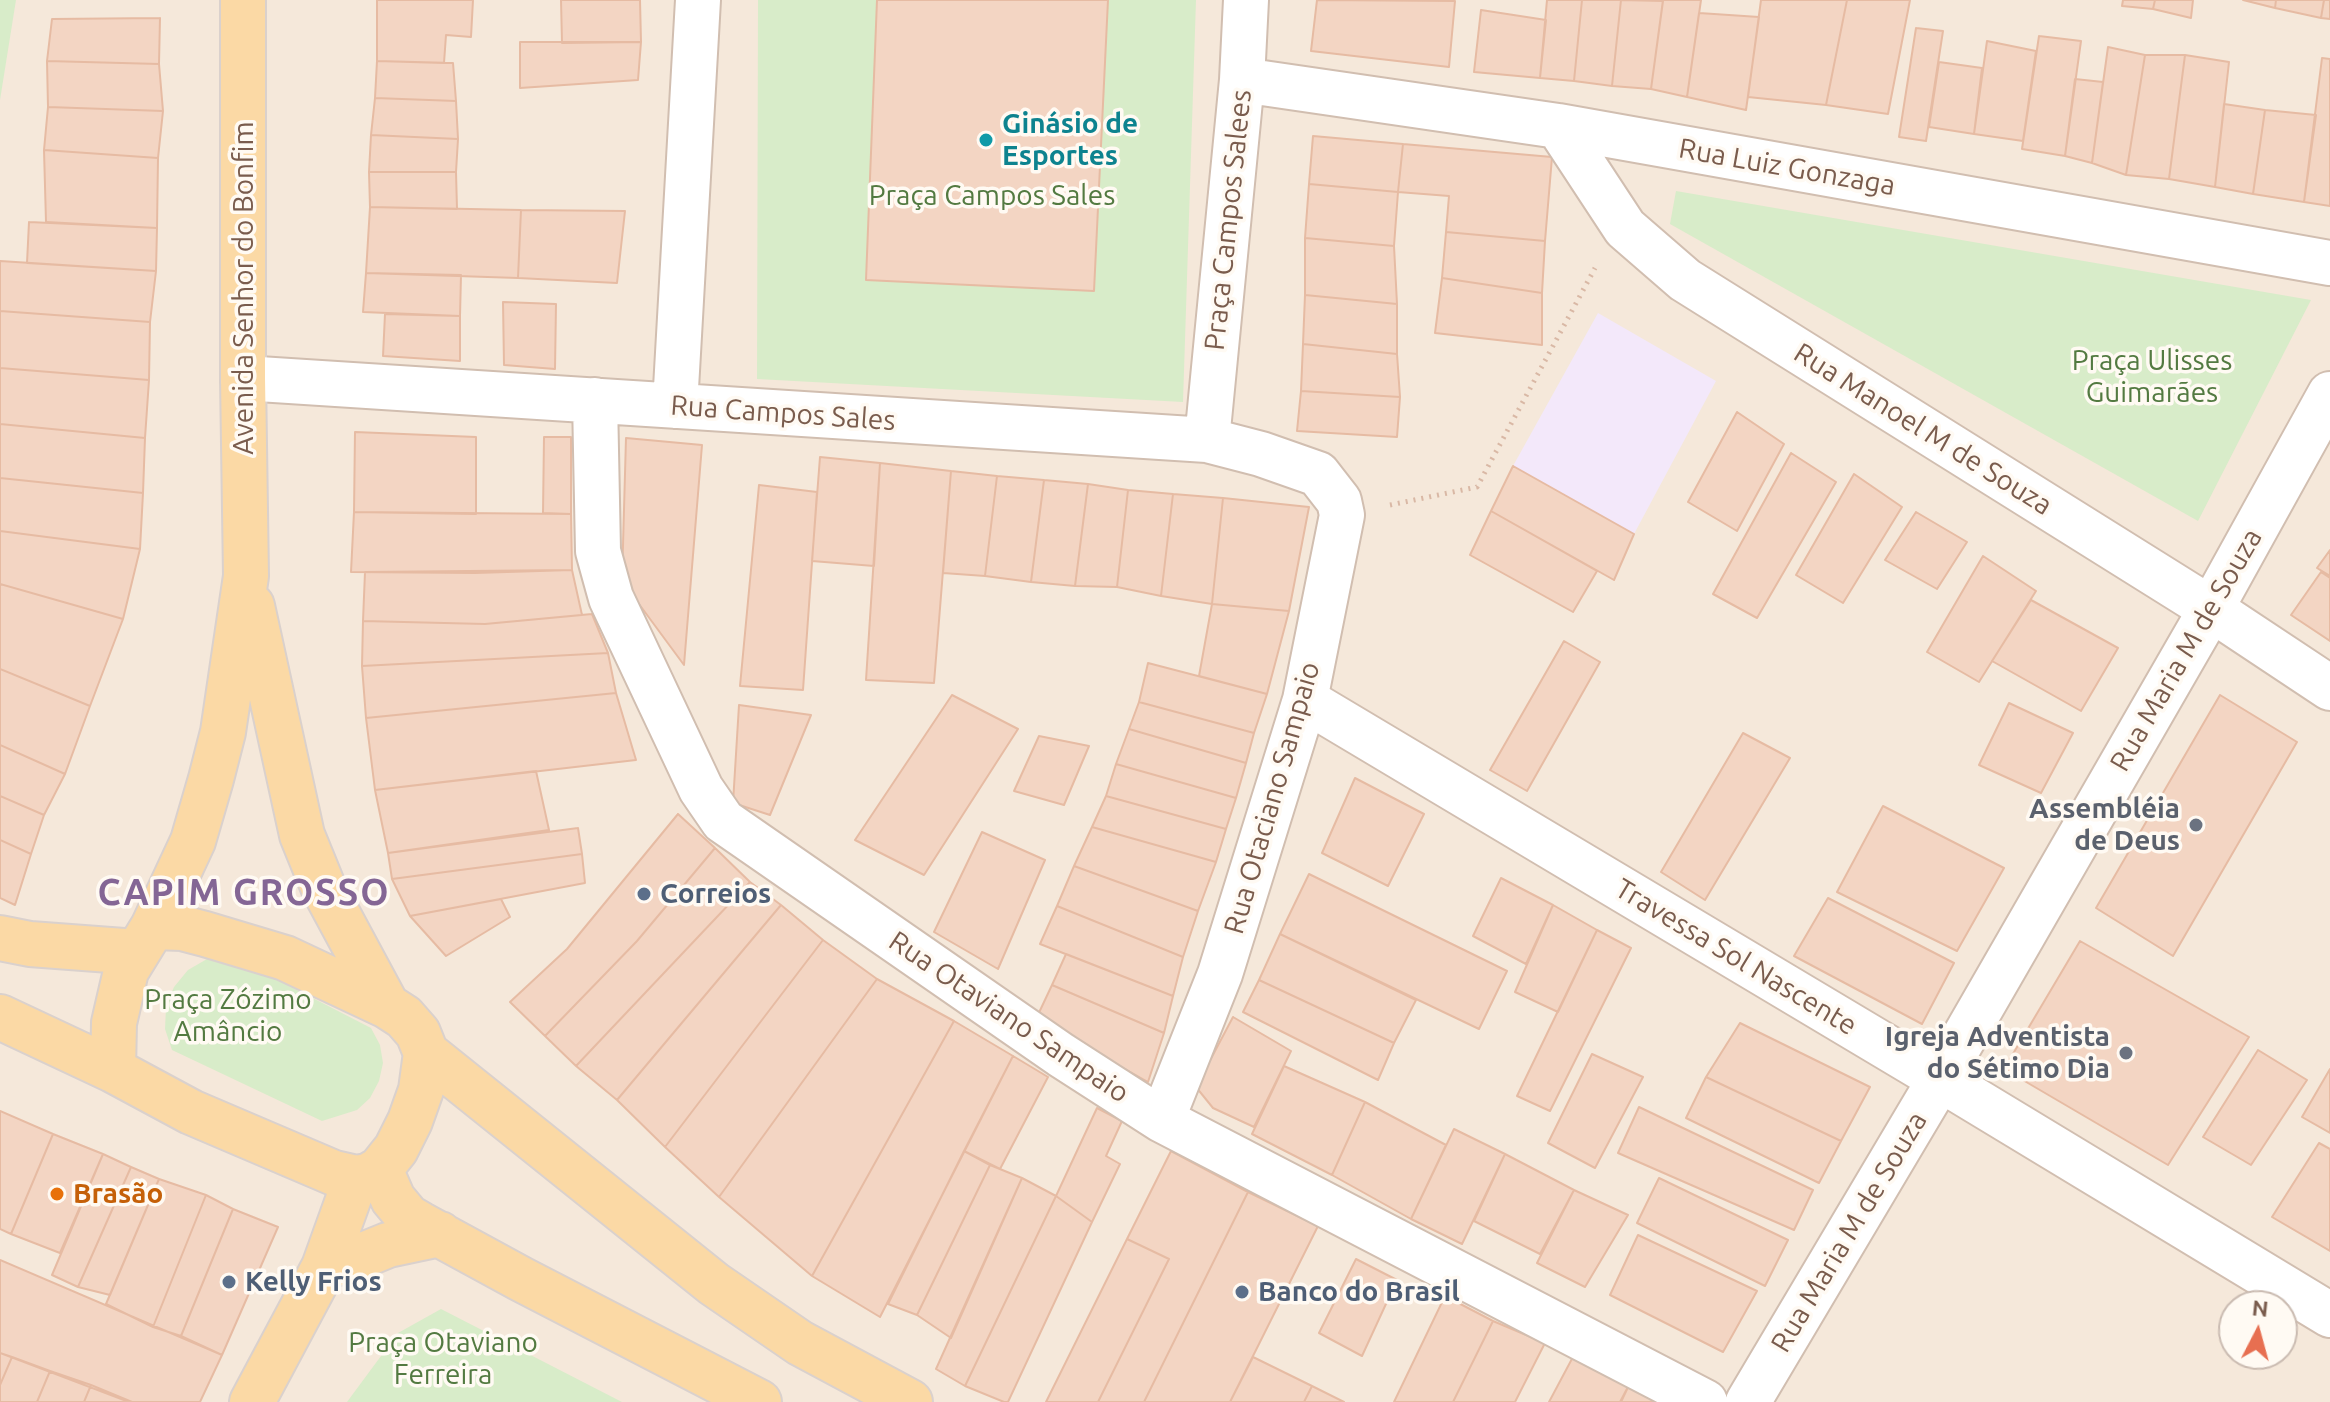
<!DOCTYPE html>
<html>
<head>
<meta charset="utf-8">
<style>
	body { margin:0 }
	#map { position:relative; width:2330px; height:1402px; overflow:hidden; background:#fdf6ec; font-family:Ubuntu,sans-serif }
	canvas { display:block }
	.north { position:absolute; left:2218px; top:1290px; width:80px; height:80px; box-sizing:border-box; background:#fffaf3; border:2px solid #cabbb1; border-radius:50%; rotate:6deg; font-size:22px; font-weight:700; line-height:32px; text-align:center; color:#7a5c4d }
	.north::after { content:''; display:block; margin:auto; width:28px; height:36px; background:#e76f51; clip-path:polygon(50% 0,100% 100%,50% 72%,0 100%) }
</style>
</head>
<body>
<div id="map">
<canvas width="2330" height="1402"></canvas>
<div class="north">N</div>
</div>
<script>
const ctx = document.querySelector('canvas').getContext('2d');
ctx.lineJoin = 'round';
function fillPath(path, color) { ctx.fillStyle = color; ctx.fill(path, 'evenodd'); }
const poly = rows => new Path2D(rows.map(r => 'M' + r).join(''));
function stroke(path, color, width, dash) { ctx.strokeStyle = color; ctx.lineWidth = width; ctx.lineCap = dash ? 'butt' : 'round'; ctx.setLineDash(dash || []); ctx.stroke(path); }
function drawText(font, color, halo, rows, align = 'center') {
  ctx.font = font + ' Ubuntu,sans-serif'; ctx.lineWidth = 7; ctx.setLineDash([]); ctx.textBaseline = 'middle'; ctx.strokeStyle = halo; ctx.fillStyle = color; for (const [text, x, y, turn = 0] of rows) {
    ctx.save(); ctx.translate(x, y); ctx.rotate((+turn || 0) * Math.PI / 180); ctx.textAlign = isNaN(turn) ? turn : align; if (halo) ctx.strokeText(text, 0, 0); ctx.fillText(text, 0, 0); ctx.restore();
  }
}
fillPath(poly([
	[0,0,2330,0,2330,1402,0,1402],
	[2234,1306,2282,1306,2282,1354,2234,1354]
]), '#f5e8da');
fillPath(poly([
	[1598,313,1716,381,1634,534,1513,466]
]), '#f3e8fa');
fillPath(poly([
	[0,0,16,0,0,100],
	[758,0,1196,0,1183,402,757,379],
	[1676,191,2311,300,2198,521,1670,224],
	[229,955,371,1028,380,1045,383,1063,379,1081,370,1098,357,1110,322,1121,172,1050,165,1029,166,1007,174,987,188,970,207,959],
	[441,1309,622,1402,347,1402,398,1333]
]), '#d8ecc9');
const building = poly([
	[377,0,473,0,471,37,446,35,444,63,377,61,377,0],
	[561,0,640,0,641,42,562,43,561,0],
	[877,0,1108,0,1094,291,866,280,877,0],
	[1317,0,1455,1,1449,67,1311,51,1317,0],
	[1547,0,1582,0,1574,81,1540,78,1547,0],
	[1582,0,1621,0,1612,86,1574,81,1582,0],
	[1621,0,1663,1,1651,89,1612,86,1621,0],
	[1663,0,1701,0,1687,97,1651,89,1663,0],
	[1761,0,1847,0,1826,105,1748,97,1761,0],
	[1847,0,1910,0,1888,114,1826,105,1847,0],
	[2123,0,2155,0,2153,9,2122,6,2123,0],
	[2155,0,2193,0,2191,18,2153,9,2155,0],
	[2243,0,2276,0,2275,8,2243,0],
	[2276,0,2324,0,2321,18,2275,8,2276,0],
	[2324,0,2330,0,2330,19,2321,18,2324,0],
	[1481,10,1546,20,1540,78,1474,72,1481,10],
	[1699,13,1759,17,1746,110,1687,97,1699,13],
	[160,18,159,64,47,61,52,19,160,18],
	[1916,28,1943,31,1926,141,1899,137,1916,28],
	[2039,36,2081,41,2065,156,2022,149,2039,36],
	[1987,41,2036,51,2023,141,1974,134,1987,41],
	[520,42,641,42,638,80,520,88,520,42],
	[2108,47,2145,55,2126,175,2092,163,2108,47],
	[2145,55,2185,55,2169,179,2126,175,2145,55],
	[2185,55,2229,62,2215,187,2169,179,2185,55],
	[2322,58,2330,59,2330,206,2304,202,2322,58],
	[47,61,159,64,163,111,48,107,47,61],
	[377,61,453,63,456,101,375,98,377,61],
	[1939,62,1982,68,1974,134,1929,127,1939,62],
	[2075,79,2103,82,2092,163,2065,156,2075,79],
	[375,98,456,101,458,139,371,135,375,98],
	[2224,104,2265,110,2253,194,2215,187,2224,104],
	[48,107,163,111,158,158,44,150,48,107],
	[2265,110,2316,115,2304,202,2253,194,2265,110],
	[371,135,458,139,456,172,369,172,371,135],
	[1313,136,1403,144,1398,192,1309,184,1313,136],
	[1403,144,1552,157,1545,241,1446,232,1449,196,1398,192,1403,144],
	[44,150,158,158,157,228,46,222,44,150],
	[369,172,456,172,457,209,370,207,369,172],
	[1309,184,1398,192,1394,246,1305,238,1309,184],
	[370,207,521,210,518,278,366,273,370,207],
	[521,210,625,211,617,283,518,278,521,210],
	[29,222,157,228,156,271,27,263,29,222],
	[1446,232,1545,241,1542,293,1442,278,1446,232],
	[1305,238,1394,246,1397,304,1305,295,1305,238],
	[0,261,156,271,150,322,0,311,0,261],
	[366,273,461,275,460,316,363,312,366,273],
	[1442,278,1542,293,1542,345,1435,333,1442,278],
	[1305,295,1397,304,1397,354,1303,344,1305,295],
	[503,302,556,304,555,369,504,365,503,302],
	[0,311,150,322,149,380,0,368,0,311],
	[385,314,460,316,460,361,383,356,385,314],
	[1303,344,1397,354,1400,397,1301,391,1303,344],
	[0,368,149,380,145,438,0,424,0,368],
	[1301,391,1400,397,1397,437,1297,431,1301,391],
	[1737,412,1784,444,1737,531,1688,502,1737,412],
	[0,424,145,438,143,493,0,478,0,424],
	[355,432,476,437,476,514,354,512,355,432],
	[544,437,571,437,571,514,543,513,544,437],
	[626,438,702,445,684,665,622,581,626,438],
	[1791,453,1836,482,1757,618,1713,594,1791,453],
	[820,457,880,463,874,566,812,561,820,457],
	[880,463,951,471,934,683,866,680,880,463],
	[1513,466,1634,534,1614,580,1491,511,1513,466],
	[951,471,997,476,985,576,943,573,951,471],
	[1854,474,1902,507,1843,603,1796,575,1854,474],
	[997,476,1044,480,1031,582,985,576,997,476],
	[0,478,143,493,140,549,0,531,0,478],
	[1044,480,1088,484,1075,586,1031,582,1044,480],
	[1088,484,1128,490,1117,587,1075,586,1088,484],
	[759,485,817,492,803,690,740,686,759,485],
	[1128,490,1173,494,1161,596,1117,587,1128,490],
	[1173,494,1223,498,1212,604,1161,596,1173,494],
	[1223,498,1309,507,1289,611,1212,604,1223,498],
	[1491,511,1597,571,1573,612,1470,555,1491,511],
	[354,512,571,514,572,570,475,573,351,572,354,512],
	[1916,512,1967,542,1937,589,1885,560,1916,512],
	[0,531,140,549,123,619,0,584,0,531],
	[2330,550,2330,576,2317,568,2330,550],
	[1983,556,2036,591,1979,682,1927,652,1983,556],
	[572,570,582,615,485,624,363,621,365,572,572,570],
	[2321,572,2330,578,2330,641,2291,615,2321,572],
	[0,584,123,619,90,706,0,669,0,584],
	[2031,600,2118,648,2081,711,1992,661,2031,600],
	[1212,604,1289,611,1267,694,1199,676,1212,604],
	[592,614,608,653,362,666,363,621,485,624,592,614],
	[1564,641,1600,662,1527,791,1490,770,1564,641],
	[608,653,616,693,366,718,362,666,608,653],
	[1148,663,1267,694,1254,733,1139,702,1148,663],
	[0,669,90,706,65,774,0,745,0,669],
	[616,693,636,760,375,790,366,718,616,693],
	[952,695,1018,729,924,875,855,840,952,695],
	[2220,695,2297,742,2173,956,2096,908,2220,695],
	[1139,702,1254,733,1246,763,1129,729,1139,702],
	[2009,703,2073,733,2041,793,1979,765,2009,703],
	[739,705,811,715,770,815,733,803,739,705],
	[1129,729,1246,763,1236,798,1116,764,1129,729],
	[1743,733,1790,758,1705,900,1661,872,1743,733],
	[1039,736,1089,746,1064,805,1014,791,1039,736],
	[0,745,65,774,44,815,0,796,0,745],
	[1116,764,1236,798,1226,829,1106,796,1116,764],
	[536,771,549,830,388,853,375,790,536,771],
	[1355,778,1424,814,1388,886,1322,853,1355,778],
	[0,796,44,815,31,854,0,840,0,796],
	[1106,796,1226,829,1216,862,1092,827,1106,796],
	[1883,806,2004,868,1957,951,1837,892,1883,806],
	[678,814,715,848,637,941,545,1036,510,1002,567,949,678,814],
	[1092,827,1216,862,1198,911,1074,866,1092,827],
	[578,828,582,854,392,879,388,853,578,828],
	[982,832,1045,860,998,969,934,932,982,832],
	[0,840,31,854,15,905,0,898,0,840],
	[715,848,750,882,576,1066,545,1036,637,941,715,848],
	[582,854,585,883,410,916,392,879,582,854],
	[1074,866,1198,911,1183,957,1057,906,1074,866],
	[1309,874,1507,971,1479,1029,1280,934,1309,874],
	[1501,878,1553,905,1526,964,1473,936,1501,878],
	[750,882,781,905,617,1100,576,1066,750,882],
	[1828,898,1954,963,1922,1024,1794,956,1828,898],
	[501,899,510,917,446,956,410,916,501,899],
	[781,905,823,940,665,1147,617,1100,781,905],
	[1553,905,1597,930,1558,1012,1515,992,1553,905],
	[1057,906,1183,957,1173,996,1040,944,1057,906],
	[1597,930,1631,948,1550,1111,1517,1096,1597,930],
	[1280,934,1416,1000,1394,1043,1259,980,1280,934],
	[823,940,877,979,719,1197,665,1147,823,940],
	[2080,941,2249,1037,2168,1165,2004,1069,2080,941],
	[1066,954,1173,996,1164,1033,1052,985,1066,954],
	[877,979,954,1021,812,1276,719,1197,877,979],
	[1259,980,1394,1043,1378,1080,1243,1012,1259,980],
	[1052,985,1164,1033,1148,1082,1036,1019,1052,985],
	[1233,1017,1291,1051,1254,1127,1213,1108,1196,1087,1233,1017],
	[954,1021,1013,1056,880,1317,812,1276,954,1021],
	[1740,1023,1870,1087,1841,1141,1706,1077,1740,1023],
	[2258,1050,2307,1080,2251,1165,2203,1137,2258,1050],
	[1592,1054,1643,1077,1595,1168,1548,1143,1592,1054],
	[1013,1056,1048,1077,1000,1169,964,1151,1013,1056],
	[1284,1066,1365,1102,1332,1175,1252,1134,1284,1066],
	[2330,1069,2330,1133,2302,1117,2330,1069],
	[1706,1077,1841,1141,1819,1183,1686,1118,1706,1077],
	[1365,1102,1446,1145,1411,1219,1332,1175,1365,1102],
	[1639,1107,1813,1190,1794,1230,1618,1153,1639,1107],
	[1097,1108,1122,1121,1106,1156,1120,1164,1092,1222,1056,1196,1097,1108],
	[0,1111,53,1134,11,1234,0,1229,0,1111],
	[1454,1129,1505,1154,1462,1244,1411,1219,1454,1129],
	[53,1134,103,1154,60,1253,11,1234,53,1134],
	[2319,1143,2330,1149,2330,1251,2272,1217,2319,1143],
	[964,1151,990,1165,917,1315,888,1304,964,1151],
	[1171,1151,1248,1192,1144,1402,1098,1402,1169,1259,1127,1239,1171,1151],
	[103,1154,131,1167,78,1287,52,1275,103,1154],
	[1505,1154,1574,1190,1540,1254,1474,1221,1505,1154],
	[990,1165,1022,1178,951,1338,917,1315,990,1165],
	[131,1167,159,1179,110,1295,78,1287,131,1167],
	[1022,1178,1056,1196,965,1386,936,1369,1022,1178],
	[1659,1178,1788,1240,1765,1286,1637,1223,1659,1178],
	[159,1179,206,1195,153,1327,106,1304,159,1179],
	[1574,1190,1628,1215,1585,1287,1537,1263,1574,1190],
	[1248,1192,1318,1226,1230,1402,1144,1402,1248,1192],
	[206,1195,233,1209,181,1336,153,1327,206,1195],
	[1056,1196,1092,1222,1008,1402,1004,1402,965,1386,1056,1196],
	[233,1209,278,1227,222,1355,181,1336,233,1209],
	[1638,1235,1757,1291,1723,1352,1610,1295,1638,1235],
	[1127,1239,1169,1259,1098,1402,1046,1402,1127,1239],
	[1356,1259,1397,1280,1362,1356,1319,1333,1356,1259],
	[0,1260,222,1355,200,1402,129,1402,0,1353,0,1260],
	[1445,1296,1493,1321,1453,1402,1394,1402,1445,1296],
	[1493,1321,1545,1343,1515,1402,1453,1402,1493,1321],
	[0,1353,12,1357,0,1385,0,1353],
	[1574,1355,1630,1383,1620,1402,1549,1402,1574,1355],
	[12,1357,50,1371,37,1402,0,1402,0,1385,12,1357],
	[1253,1357,1312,1386,1304,1402,1230,1402,1253,1357],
	[50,1371,91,1385,84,1402,37,1402,50,1371],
	[1630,1383,1674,1402,1621,1402,1630,1383],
	[91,1385,132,1402,84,1402,91,1385],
	[1312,1386,1344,1402,1304,1402,1312,1386]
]);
fillPath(building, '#f3d5c3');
stroke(building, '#e6bba3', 2);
const minor = poly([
	[1242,80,1558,126,2330,263],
	[1558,126,1625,228,1685,280,2211,609,2330,688],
	[243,378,1207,440,1261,454,1318,474,1339,501,1342,515,1305,700,1220,974,1162,1120],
	[595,400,598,551,611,598,701,789,723,821,1061,1055,1162,1120,1705,1402],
	[675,406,698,0],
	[1207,440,1242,80,1246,0],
	[1305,700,1940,1079,2330,1315],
	[1748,1402,1940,1079,2211,609,2330,394]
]);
const primary = poly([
	[252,606,302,835,324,889,387,1006],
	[153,927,193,841,211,779,223,732,246,576,243,378,243,0],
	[153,927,182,928,205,934,285,958,387,1006,404,1017,418,1033,426,1053,421,1090,410,1121,396,1149,380,1169,368,1176,356,1178,334,1173,191,1112,113,1070,114,1023,126,971,153,927],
	[0,938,30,944,137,952],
	[0,1017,113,1070],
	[426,1053,714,1284,800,1343,910,1402],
	[380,1169,393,1199,408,1217,420,1224,521,1279,759,1402],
	[324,1267,356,1258,388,1245,440,1234],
	[252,1402,324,1267,356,1178]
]);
stroke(minor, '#d1beb0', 48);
stroke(primary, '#dad1cd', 48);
stroke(poly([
	[1390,505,1477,487,1595,268]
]), '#d9b8a5', 5, [2, 6]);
stroke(minor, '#fff', 44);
stroke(primary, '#fbd9a5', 44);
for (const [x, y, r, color] of [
	[986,140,8,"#0f9aa8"],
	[2196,825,8,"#6b7280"],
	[644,894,8,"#5c6f8a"],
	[2126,1053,8,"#6b7280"],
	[57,1194,8,"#e8710a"],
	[229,1282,8,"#5c6f8a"],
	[1242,1292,8,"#5c6f8a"]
]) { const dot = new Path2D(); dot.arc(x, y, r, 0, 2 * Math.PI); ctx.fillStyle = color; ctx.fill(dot); stroke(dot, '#fffaf3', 3); }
drawText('bold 28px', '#0d838f', '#fffaf3', [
	["Ginásio de",1002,124],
	["Esportes",1002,156]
], 'left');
drawText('28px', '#7a5c4d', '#fffaf3', [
	["Rua Luiz Gonzaga",1787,167,10],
	["Praça Campos Salees",1228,220,-84],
	["Avenida Senhor do Bonfim",244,288,-90],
	["Rua Campos Sales",783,413,4],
	["Rua Manoel M de Souza",1923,429,32],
	["Rua Maria M de Souza",2186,650,-60],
	["Rua Otaciano Sampaio",1272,798,-74],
	["Travessa Sol Nascente",1736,957,31],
	["Rua Otaviano Sampaio",1009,1017,34],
	["Rua Maria M de Souza",1849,1232,-59]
]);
drawText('28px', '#537a41', '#fffaf3', [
	["Praça Campos Sales",992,196],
	["Praça Ulisses",2152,361],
	["Guimarães",2152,393],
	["Praça Zózimo",228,1000],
	["Amâncio",228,1032],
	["Praça Otaviano",443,1343],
	["Ferreira",443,1375]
]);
drawText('bold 28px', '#5b616d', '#fffaf3', [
	["Assembléia",2180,809],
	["de Deus",2180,841],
	["Igreja Adventista",2110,1037],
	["do Sétimo Dia",2110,1069]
], 'right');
drawText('bold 28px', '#4e5e75', '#fffaf3', [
	["Correios",660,894],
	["Kelly Frios",245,1282],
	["Banco do Brasil",1258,1292]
], 'left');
drawText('bold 28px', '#c56008', '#fffaf3', [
	["Brasão",73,1194]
], 'left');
ctx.letterSpacing = '2px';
drawText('bold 36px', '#846695', '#fffaf3', [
	["CAPIM GROSSO",244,893]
]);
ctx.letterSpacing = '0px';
</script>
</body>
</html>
